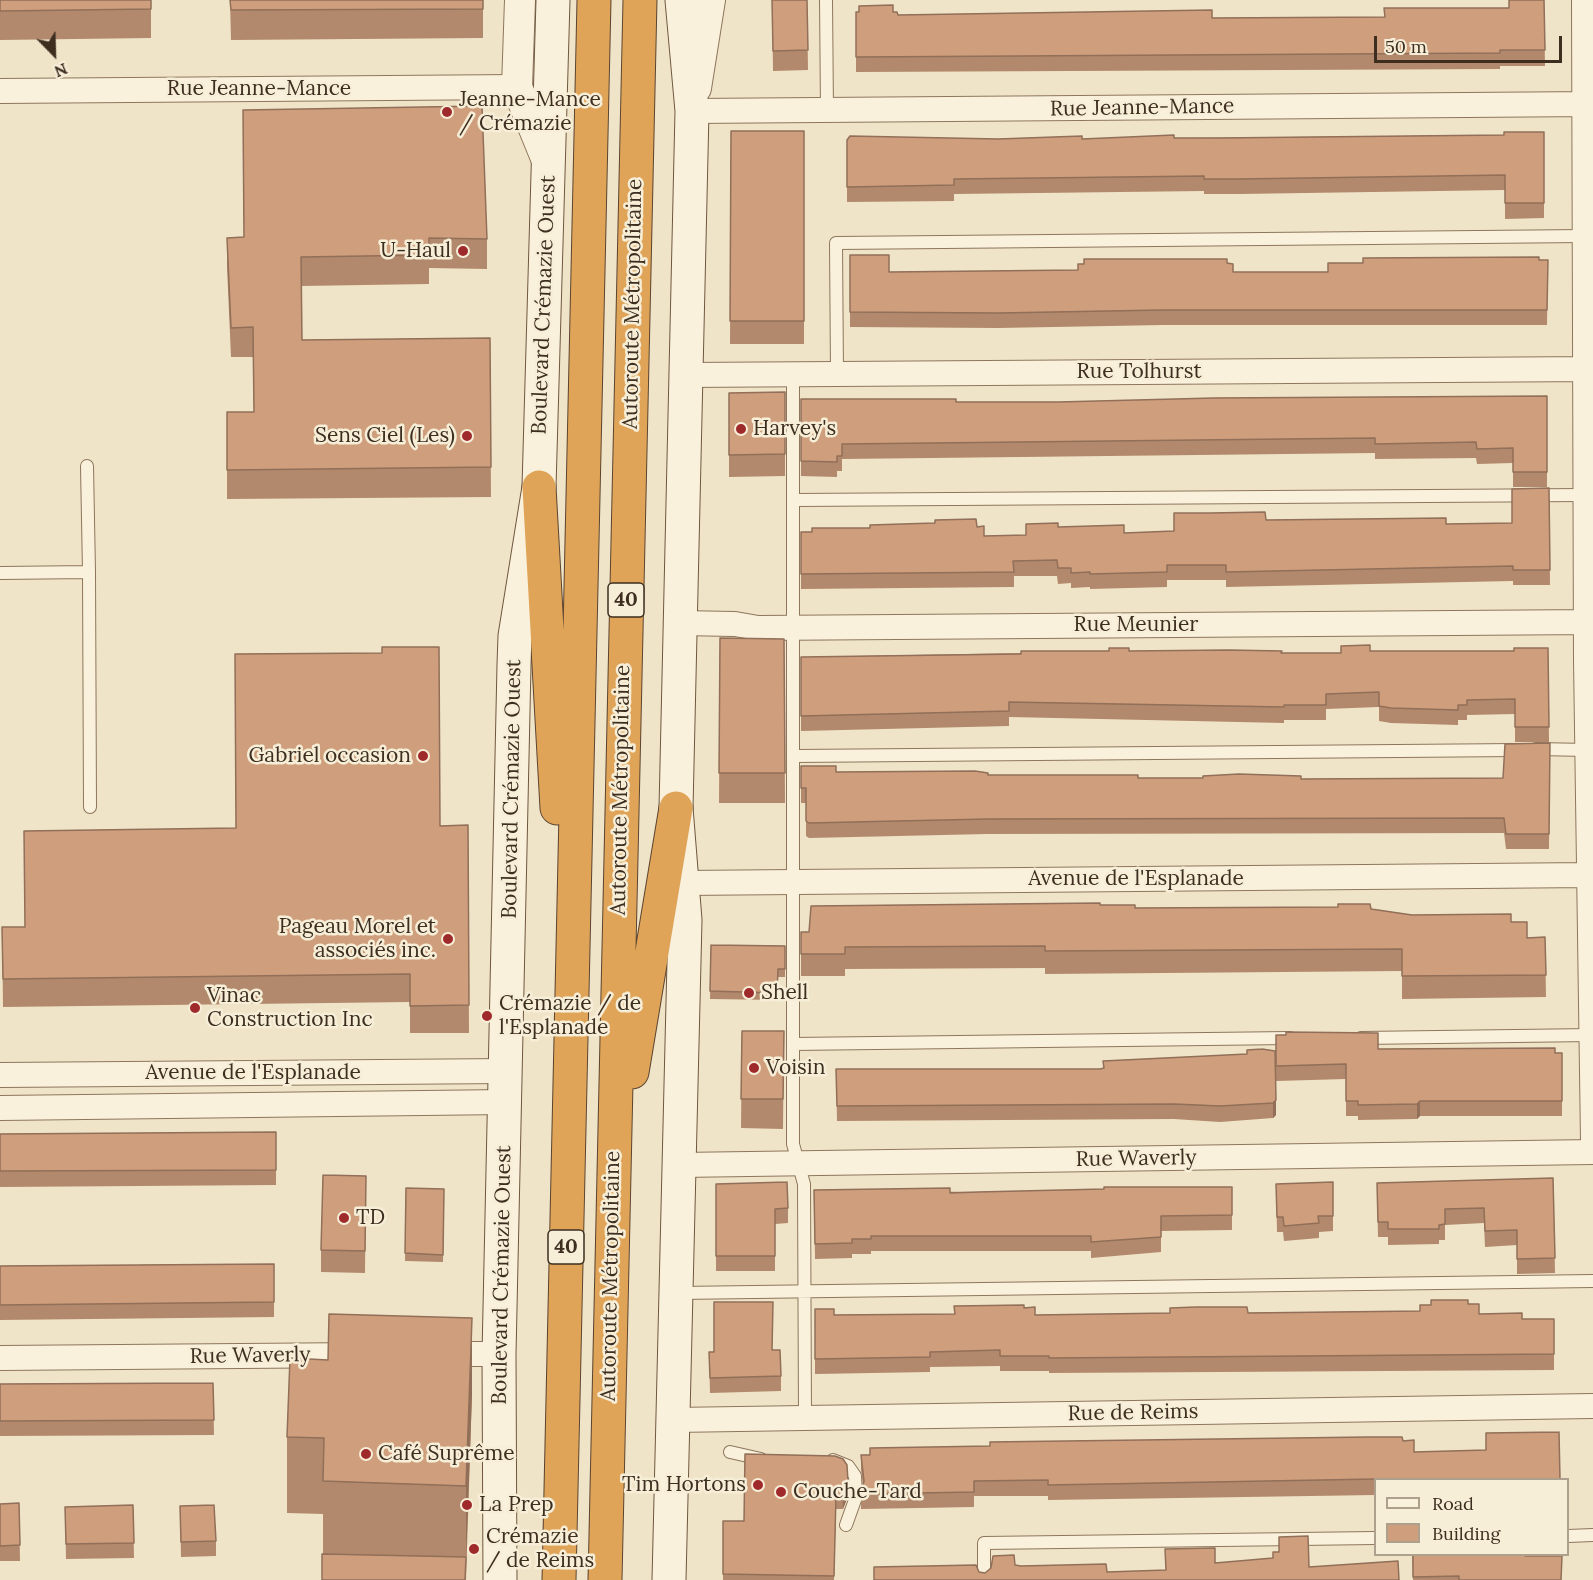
<!DOCTYPE html>
<html>
<head>
<meta charset="utf-8">
<style>
	body { margin:0 }
	#map { position:relative; width:1593px; height:1580px; overflow:hidden; background:#f0e4c8; font-family:Lora,serif }
	canvas { display:block }
	.legend { position:absolute; left:1374px; top:1478px; width:195px; height:78px; box-sizing:border-box; background:#f7eed8; border:2px solid #ada18e; margin:0; padding:8px 10px; list-style:none; font-size:18px; color:#3d2e20 }
	.legend li { display:flex; align-items:center; gap:12px; height:30px }
	.legend b { width:30px; border:2px solid #ada18e }
	.north { position:absolute; left:24px; top:24px; width:60px; height:60px; -webkit-text-stroke:4px #f7eed8; paint-order:stroke; rotate:157deg; font-size:16px; font-weight:700; line-height:24px; text-align:center; color:#3d2e20 }
	.north::after { content:''; display:block; margin:auto; width:21px; height:27px; background:#3d2e20; clip-path:polygon(50% 0,100% 100%,50% 72%,0 100%) }
	.scale { position:absolute; left:1374px; top:36px; width:188px; height:27px; box-sizing:border-box; border:3px solid #3d2e20; border-top:0; padding-left:8px; font-size:18px; line-height:21px; white-space:nowrap; color:#3d2e20; -webkit-text-stroke:4px #f7eed8; paint-order:stroke }
</style>
</head>
<body>
<div id="map">
<canvas width="1593" height="1580"></canvas>
<ul class="legend">
<li><b style="height:8px;background:#faf1dc"></b>Road</li>
<li><b style="height:16px;background:#cf9f7d"></b>Building</li>
</ul>
<div class="north">N</div>
<div class="scale">50 m</div>
</div>
<script>
const ctx = document.querySelector('canvas').getContext('2d');
ctx.lineJoin = 'round';
const poly = rows => new Path2D(rows.map(r => 'M' + r).join(''));
function stroke(path, color, width, dash) { ctx.strokeStyle = color; ctx.lineWidth = width; ctx.lineCap = dash ? 'butt' : 'round'; ctx.setLineDash(dash || []); ctx.stroke(path); }
function fillPath(path, color) { ctx.fillStyle = color; ctx.fill(path, 'evenodd'); }
function drawText(font, color, halo, rows, align = 'center') {
  ctx.font = font + ' Lora,serif'; ctx.lineWidth = 5; ctx.setLineDash([]); ctx.textBaseline = 'middle'; ctx.strokeStyle = halo; ctx.fillStyle = color; for (const [text, x, y, turn = 0] of rows) {
    ctx.save(); ctx.translate(x, y); ctx.rotate((+turn || 0) * Math.PI / 180); ctx.textAlign = isNaN(turn) ? turn : align; if (halo) ctx.strokeText(text, 0, 0); ctx.fillText(text, 0, 0); ctx.restore();
  }
}
const service = poly([
	[826,0,827,111],
	[793,374,793,1144,804,1184,805,1417],
	[837,374,836,243,1585,236],
	[87,466,89,572],
	[794,500,1586,495],
	[0,573,89,572,90,807],
	[1536,749,1588,750],
	[795,756,1518,750],
	[1361,1038,1592,1035],
	[793,1044,1290,1038],
	[678,1293,1593,1281],
	[730,1452,761,1459],
	[833,1460,848,1466,855,1476,856,1497,846,1525],
	[1568,1536,1593,1535],
	[984,1580,984,1543,1376,1538]
]);
const minor = poly([
	[1584,0,1586,660,1593,1141],
	[0,91,517,87],
	[692,111,1593,104],
	[685,375,1593,369],
	[680,623,735,624,758,628,1593,622],
	[682,883,1590,875],
	[0,1075,507,1071],
	[0,1108,507,1102],
	[679,1165,1593,1152],
	[440,1354,499,1354],
	[0,1358,361,1355],
	[673,1420,1593,1406]
]);
const tertiary = poly([
	[520,0,517,87,548,163],
	[696,88,710,0]
]);
const secondary = poly([
	[500,1580,499,1354,514,665,515,636,539,487,553,0],
	[669,1580,685,920,676,808,692,111,682,0]
]);
const motorway = poly([
	[539,487,557,808],
	[632,1072,676,808],
	[559,1580,594,0],
	[605,1580,640,0]
]);
stroke(service, '#8d765c', 14);
stroke(minor, '#8d765c', 26);
stroke(tertiary, '#8d765c', 32);
stroke(secondary, '#6f573f', 35);
stroke(motorway, '#5b4430', 35);
stroke(service, '#faf1dc', 12);
stroke(minor, '#faf1dc', 24);
stroke(tertiary, '#faf1dc', 30);
stroke(secondary, '#faf1dc', 33);
stroke(motorway, '#e0a458', 33);
fillPath(poly([
	[0,0,151,0,151,38,0,40],
	[230,0,483,0,483,38,231,40],
	[772,0,807,0,808,70,773,71],
	[1544,0,1545,66,1500,66,1500,69,856,72,856,12,893,12,898,15,1212,18,1385,17,1509,8],
	[243,110,487,239,487,269,429,268,429,284,301,286,302,340,490,338,491,497,227,499,227,412,254,412,253,357,231,357,227,267,227,238,244,237],
	[731,131,804,131,804,344,730,344],
	[1544,132,1544,218,1505,219,1505,190,1239,194,1204,194,1204,191,954,194,954,201,847,202,847,140,1082,139,1504,135],
	[850,255,889,272,1078,270,1227,263,1233,272,1328,272,1548,260,1547,325,1163,325,998,328,850,327],
	[785,392,785,476,729,477,729,393],
	[1547,396,1547,487,1513,487,1513,463,1477,464,1476,458,1375,459,1375,453,842,459,842,471,837,471,837,477,801,476,801,399,956,402,1058,402],
	[1549,488,1550,585,1513,585,1513,581,1226,587,1226,580,1167,580,1167,587,1090,589,1090,587,1071,588,1071,583,1058,584,1057,576,1014,576,1014,587,801,589,801,532,977,527,984,536,1026,535,1058,527,1124,533,1174,531,1266,520,1446,524,1512,523],
	[720,638,784,639,785,803,719,803],
	[1548,648,1549,742,1515,742,1515,714,1467,715,1467,720,1458,720,1458,725,1391,723,1379,721,1379,707,1326,709,1326,720,1284,720,1284,723,1009,717,1009,726,801,731,801,657,1129,651,1282,653,1341,653,1370,651,1514,651],
	[1550,743,1549,849,1506,849,1504,833,987,834,809,838,806,836,806,803,801,803,801,766,836,772,1138,778,1301,779,1503,778],
	[468,825,469,1033,410,1033,410,1002,3,1007,2,927,25,927,440,826],
	[1100,905,1135,908,1371,909,1412,915,1511,922,1527,938,1545,937,1546,997,1402,999,1402,971,1045,974,1045,968,845,969,845,976,801,976,801,932,809,932],
	[711,945,785,946,785,977,778,977,777,1000,710,999],
	[742,1031,784,1031,783,1129,741,1128],
	[1276,1035,1378,1049,1562,1053,1562,1116,1420,1116,1417,1119,1358,1120,1358,1116,1346,1116,1346,1079,1276,1081],
	[1275,1051,1276,1115,1273,1118,1220,1122,1174,1119,837,1121,836,1069,1100,1069],
	[276,1132,276,1185,0,1187,0,1134],
	[366,1176,365,1273,321,1272,321,1250],
	[1553,1178,1555,1273,1517,1274,1517,1245,1485,1247,1484,1223,1445,1225,1445,1240,1439,1240,1439,1244,1388,1245,1388,1237,1378,1237,1377,1183],
	[1333,1182,1333,1231,1319,1232,1319,1238,1284,1241,1283,1232,1277,1232,1276,1184],
	[716,1184,788,1208,788,1223,775,1224,775,1271,716,1271],
	[1232,1187,1232,1230,1161,1231,1161,1252,1091,1258,1091,1251,871,1251,871,1254,852,1254,852,1258,815,1259,814,1190,978,1192],
	[406,1188,444,1189,443,1262,405,1261],
	[274,1264,274,1317,0,1320,0,1266],
	[1468,1304,1479,1314,1522,1319,1554,1319,1554,1370,1049,1373,1049,1371,1000,1371,1000,1366,930,1367,930,1372,815,1374,815,1309,834,1315,955,1314,1024,1308,1035,1315,1420,1311],
	[773,1350,781,1376,781,1391,710,1393,709,1352],
	[213,1383,214,1435,0,1436,0,1384],
	[472,1394,466,1580,323,1554,323,1514,287,1513,287,1437],
	[1559,1432,1376,1479,1376,1495,1048,1500,1048,1496,974,1496,974,1507,861,1509,861,1494,863,1486,861,1470,861,1455,1403,1441,1414,1452,1486,1450],
	[745,1454,848,1496,843,1509,836,1509,834,1580,723,1580,723,1521,744,1521],
	[19,1503,20,1561,0,1561,0,1504],
	[133,1505,134,1558,66,1559,65,1507],
	[180,1506,216,1541,216,1556,181,1557],
	[1412,1554,1525,1556,1562,1580,1413,1580]
]), '#b2896c');
fillPath(poly([
	[1276,1100,1276,1115,1273,1118,1273,1103],
	[1420,1101,1420,1116,1417,1119,1417,1104],
	[472,1318,472,1394,466,1561,466,1486],
	[848,1482,848,1496,843,1509,843,1495]
]), '#916f58');
const building = poly([
	[0,0,151,0,151,9,0,11,0,0],
	[230,0,483,0,483,9,231,10,230,0],
	[772,0,807,0,808,50,773,51,772,0],
	[1509,0,1544,0,1545,50,1500,50,1500,53,856,57,856,12,859,12,859,6,893,5,893,12,897,12,898,15,1212,10,1212,18,1385,17,1384,8,1509,8,1509,0],
	[482,106,487,239,429,238,429,255,301,257,302,340,490,338,491,467,227,470,227,412,254,412,253,327,231,328,227,238,244,237,243,110,482,106],
	[731,131,804,131,804,321,730,321,731,131],
	[1504,132,1544,132,1544,203,1505,203,1505,175,1239,179,1204,179,1204,176,954,179,954,185,847,187,847,140,850,136,998,139,1082,136,1082,139,1174,135,1174,138,1219,138,1504,135,1504,132],
	[850,255,889,255,889,272,1078,270,1078,264,1084,264,1084,259,1227,259,1227,263,1233,264,1233,272,1328,272,1328,263,1363,263,1363,258,1539,257,1539,260,1548,260,1547,310,1163,310,998,313,850,312,850,255],
	[785,392,785,454,729,455,729,393,785,392],
	[1547,396,1547,472,1513,472,1513,448,1477,449,1476,442,1375,444,1375,438,842,444,842,456,837,456,837,462,801,461,801,399,956,399,956,402,1058,402,1214,398,1547,396],
	[1549,488,1550,570,1513,570,1513,566,1226,572,1226,565,1167,565,1167,572,1090,574,1090,572,1071,573,1071,568,1058,568,1057,560,1013,561,1014,572,801,574,801,532,812,532,812,528,870,528,870,525,935,523,935,520,976,519,977,527,984,526,984,536,1026,535,1026,524,1058,523,1058,527,1124,525,1124,533,1174,531,1174,513,1210,513,1265,512,1266,520,1446,518,1446,524,1512,523,1512,489,1549,488],
	[720,638,784,639,785,773,719,773,720,638],
	[1370,645,1370,651,1514,651,1514,648,1548,648,1549,727,1515,727,1515,699,1467,700,1467,705,1458,705,1458,710,1391,708,1379,706,1379,692,1326,694,1326,705,1284,705,1284,707,1009,702,1009,711,801,716,801,657,1021,654,1021,651,1109,651,1109,648,1129,648,1129,651,1229,650,1282,651,1281,653,1341,653,1341,646,1370,645],
	[382,647,439,647,440,826,468,825,469,1005,410,1006,410,974,3,979,2,927,25,927,24,831,236,828,235,654,382,653,382,647],
	[1550,743,1549,834,1506,834,1504,818,987,819,809,823,806,821,806,788,801,788,801,766,836,766,836,772,975,771,988,773,988,775,1138,775,1138,778,1203,778,1203,776,1239,774,1301,776,1301,779,1503,778,1505,744,1550,743],
	[1100,903,1100,905,1135,905,1135,908,1338,907,1338,904,1370,904,1371,909,1412,915,1511,914,1511,922,1527,922,1527,938,1545,937,1546,975,1402,976,1402,949,1045,951,1045,946,845,947,845,954,801,954,801,932,809,932,811,906,1100,903],
	[711,945,785,946,785,969,778,969,777,993,710,991,711,945],
	[742,1031,784,1031,783,1099,741,1099,742,1031],
	[1286,1032,1378,1033,1378,1049,1555,1048,1555,1053,1562,1053,1562,1101,1420,1101,1417,1104,1358,1105,1358,1101,1346,1101,1346,1064,1276,1066,1276,1035,1286,1035,1286,1032],
	[1262,1049,1275,1051,1276,1100,1273,1103,1220,1106,1174,1104,837,1106,836,1069,1100,1069,1104,1068,1103,1061,1247,1054,1247,1050,1262,1049],
	[276,1132,276,1170,0,1171,0,1134,276,1132],
	[323,1175,366,1176,365,1251,321,1250,323,1175],
	[1553,1178,1555,1258,1517,1259,1517,1230,1485,1231,1484,1208,1445,1209,1445,1224,1439,1225,1439,1229,1388,1229,1388,1222,1378,1222,1377,1183,1553,1178],
	[787,1182,788,1208,775,1209,775,1256,716,1256,716,1184,787,1182],
	[1333,1182,1333,1216,1318,1216,1319,1223,1284,1226,1283,1217,1277,1217,1276,1184,1333,1182],
	[1104,1187,1232,1187,1232,1215,1161,1216,1161,1237,1091,1242,1091,1236,871,1236,871,1239,852,1239,852,1243,815,1244,814,1190,950,1188,950,1193,978,1192,1104,1189,1104,1187],
	[406,1188,444,1189,443,1255,405,1253,406,1188],
	[274,1264,274,1302,0,1305,0,1266,274,1264],
	[1431,1300,1468,1300,1468,1304,1479,1304,1479,1314,1522,1313,1522,1319,1554,1319,1554,1354,1049,1358,1049,1356,1000,1356,1000,1350,930,1352,930,1357,815,1359,815,1309,834,1309,834,1315,955,1314,954,1306,1024,1305,1024,1308,1035,1307,1035,1315,1170,1313,1170,1308,1196,1307,1247,1307,1248,1313,1420,1311,1420,1305,1431,1305,1431,1300],
	[714,1302,773,1302,772,1350,780,1350,781,1376,710,1378,709,1352,714,1352,714,1302],
	[329,1314,472,1318,466,1486,323,1481,324,1438,287,1437,290,1358,328,1360,329,1314],
	[213,1383,214,1420,0,1421,0,1384,213,1383],
	[1559,1432,1560,1479,1376,1479,1048,1485,1048,1480,974,1481,974,1492,861,1494,864,1481,861,1455,870,1455,870,1448,990,1446,990,1442,1368,1437,1402,1437,1403,1441,1414,1440,1414,1452,1486,1450,1486,1433,1559,1432],
	[745,1454,835,1456,843,1459,847,1465,848,1482,843,1495,836,1495,834,1576,723,1574,723,1521,744,1521,745,1454],
	[19,1503,20,1545,0,1546,0,1504,19,1503],
	[133,1505,134,1543,66,1544,65,1507,133,1505],
	[214,1505,216,1541,181,1542,180,1506,214,1505],
	[1308,1536,1309,1567,1398,1561,1399,1580,874,1580,874,1567,976,1565,979,1572,985,1573,991,1568,993,1556,1014,1555,1015,1565,1021,1566,1106,1564,1107,1572,1166,1570,1165,1549,1215,1548,1215,1563,1273,1558,1273,1552,1279,1552,1279,1537,1308,1536],
	[322,1554,466,1557,465,1580,322,1580,322,1554],
	[1413,1554,1524,1554,1525,1556,1562,1556,1561,1580,1459,1580,1459,1576,1413,1577,1413,1554]
]);
fillPath(building, '#cf9f7d');
stroke(building, '#916f58', 1.5);
for (const [x, y, r, color] of [
	[447,112,6,"#9e2a2b"],
	[463,251,6,"#9e2a2b"],
	[741,429,6,"#9e2a2b"],
	[467,436,6,"#9e2a2b"],
	[423,756,6,"#9e2a2b"],
	[448,939,6,"#9e2a2b"],
	[749,993,6,"#9e2a2b"],
	[195,1008,6,"#9e2a2b"],
	[487,1016,6,"#9e2a2b"],
	[754,1068,6,"#9e2a2b"],
	[344,1218,6,"#9e2a2b"],
	[366,1454,6,"#9e2a2b"],
	[758,1485,6,"#9e2a2b"],
	[781,1492,6,"#9e2a2b"],
	[467,1505,6,"#9e2a2b"],
	[474,1549,6,"#9e2a2b"]
]) { const dot = new Path2D(); dot.arc(x, y, r, 0, 2 * Math.PI); ctx.fillStyle = color; ctx.fill(dot); stroke(dot, '#f7eed8', 2); }
for (const [x, y, w] of [
	[626,600,36],
	[566,1247,36]
]) { const box = new Path2D(); box.roundRect(x - w / 2, y - 17, w, 34, 4.5); ctx.fillStyle = '#f7eed8'; ctx.fill(box); stroke(box, '#3d2e20', 1.5); }
drawText('bold 20px', '#3d2e20', null, [
	["40",626,600],
	["40",566,1247]
]);
drawText('21px', '#3d2e20', '#f7eed8', [
	["Rue Jeanne-Mance",259,89],
	["Rue Jeanne-Mance",1142,108,-1],
	["Autoroute Métropolitaine",633,304,-89],
	["Boulevard Crémazie Ouest",544,305,-88],
	["Rue Tolhurst",1139,372],
	["Rue Meunier",1136,625],
	["Boulevard Crémazie Ouest",512,789,-89],
	["Autoroute Métropolitaine",621,790,-89],
	["Avenue de l'Esplanade",1136,879],
	["Avenue de l'Esplanade",253,1073],
	["Rue Waverly",1136,1159,-1],
	["Boulevard Crémazie Ouest",502,1275,-89],
	["Autoroute Métropolitaine",611,1276,-89],
	["Rue Waverly",250,1356,-1],
	["Rue de Reims",1133,1413,-1]
]);
drawText('21px', '#3d2e20', '#f7eed8', [
	["Jeanne-Mance",459,100],
	["/ Crémazie",459,124],
	["U-Haul",451,251,"right"],
	["Harvey's",753,429],
	["Sens Ciel (Les)",455,436,"right"],
	["Gabriel occasion",411,756,"right"],
	["Pageau Morel et",436,927,"right"],
	["associés inc.",436,951,"right"],
	["Shell",761,993],
	["Vinac",207,996],
	["Construction Inc",207,1020],
	["Crémazie / de",499,1004],
	["l'Esplanade",499,1028],
	["Voisin",766,1068],
	["TD",356,1218],
	["Café Suprême",378,1454],
	["Tim Hortons",746,1485,"right"],
	["Couche-Tard",793,1492],
	["La Prep",479,1505],
	["Crémazie",486,1537],
	["/ de Reims",486,1561]
], 'left');
</script>
</body>
</html>
